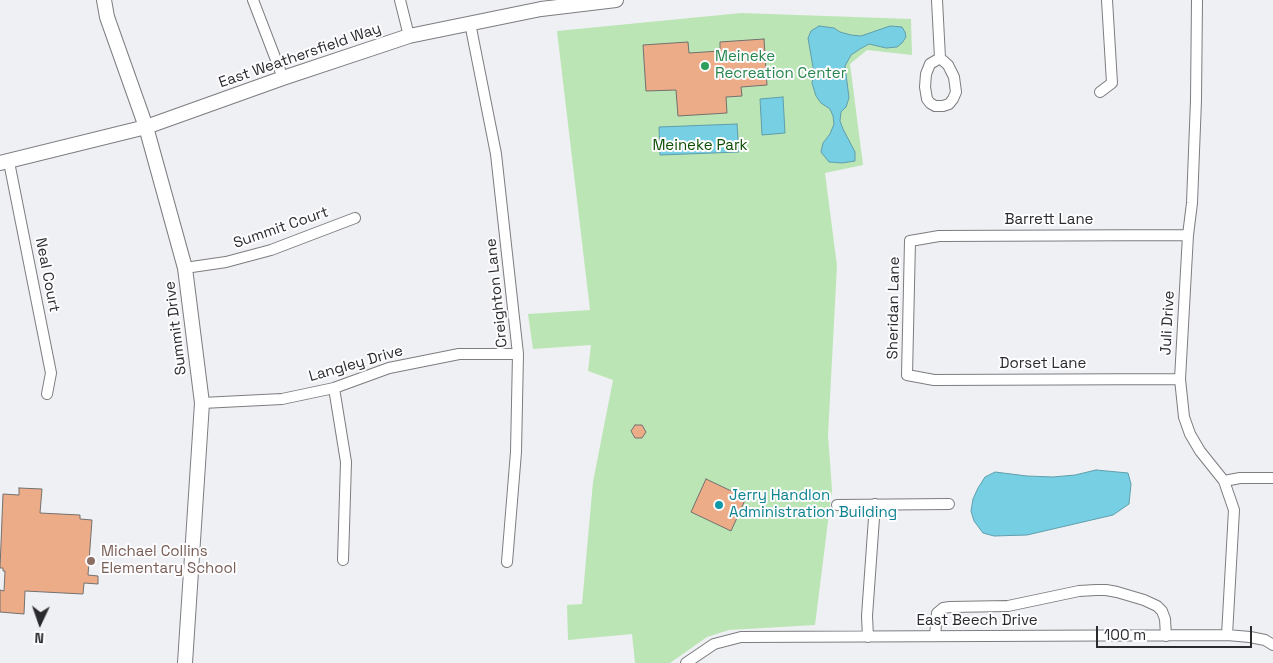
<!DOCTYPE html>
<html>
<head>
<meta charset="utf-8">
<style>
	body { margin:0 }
	#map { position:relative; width:1273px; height:663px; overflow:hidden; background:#eff0f3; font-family:"Space Grotesk",sans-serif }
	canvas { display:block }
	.north { position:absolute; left:15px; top:598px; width:50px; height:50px; -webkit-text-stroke:4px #fdfdff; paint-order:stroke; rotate:183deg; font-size:14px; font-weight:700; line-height:20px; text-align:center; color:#2b2b2d }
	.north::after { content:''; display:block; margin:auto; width:18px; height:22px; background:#2b2b2d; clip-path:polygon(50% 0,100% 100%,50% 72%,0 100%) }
	.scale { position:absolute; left:1096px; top:626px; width:156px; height:22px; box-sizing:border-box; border:2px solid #2b2b2d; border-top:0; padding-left:6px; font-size:15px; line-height:18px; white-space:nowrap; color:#2b2b2d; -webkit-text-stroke:4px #fdfdff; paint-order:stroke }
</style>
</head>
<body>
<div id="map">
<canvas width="1273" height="663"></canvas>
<div class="north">N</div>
<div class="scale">100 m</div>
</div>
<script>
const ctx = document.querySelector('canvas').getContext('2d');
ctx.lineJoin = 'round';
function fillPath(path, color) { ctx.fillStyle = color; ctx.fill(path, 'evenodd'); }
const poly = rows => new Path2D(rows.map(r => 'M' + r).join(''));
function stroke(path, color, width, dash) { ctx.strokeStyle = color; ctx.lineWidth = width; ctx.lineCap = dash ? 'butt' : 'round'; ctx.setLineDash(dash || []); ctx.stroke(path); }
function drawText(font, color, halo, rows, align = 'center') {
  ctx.font = font + ' "Space Grotesk",sans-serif'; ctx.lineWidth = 4; ctx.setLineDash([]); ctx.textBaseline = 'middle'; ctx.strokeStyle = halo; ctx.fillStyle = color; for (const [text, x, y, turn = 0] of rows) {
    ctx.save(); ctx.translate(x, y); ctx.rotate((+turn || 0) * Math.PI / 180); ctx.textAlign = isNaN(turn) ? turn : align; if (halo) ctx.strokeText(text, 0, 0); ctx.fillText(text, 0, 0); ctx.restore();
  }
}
fillPath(poly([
	[741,13,911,19,912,55,867,50,850,64,863,165,825,173,837,266,828,435,832,490,815,625,729,630,707,637,670,663,635,663,632,634,568,640,567,605,582,604,593,482,613,380,588,371,591,345,533,349,528,314,590,310,557,31]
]), '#bce5b5');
const water = poly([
	[819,26,834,28,840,32,851,35,861,36,890,26,902,27,905,32,906,37,902,43,897,47,886,48,869,44,860,49,851,55,845,66,849,98,846,107,841,112,840,121,843,129,855,152,855,161,842,163,829,162,821,152,823,143,830,134,834,124,833,116,830,109,821,103,816,96,812,83,814,73,808,38,811,31,819,26],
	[783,97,785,133,762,135,760,99,783,97],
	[737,124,739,152,660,155,659,127,737,124],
	[1096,470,1128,473,1131,484,1129,504,1113,515,1027,535,994,536,983,533,974,521,971,511,973,499,978,488,985,477,995,472,1027,476,1053,477,1075,475,1096,470]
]);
fillPath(water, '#76cfe3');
stroke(water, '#609eac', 1);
const building = poly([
	[764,39,767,85,741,87,742,96,726,97,727,113,678,116,676,90,646,91,643,45,688,42,689,53,720,51,720,42,764,39],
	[635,425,642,425,646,432,642,438,635,438,631,431,635,425],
	[706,479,746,498,731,531,691,512,706,479],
	[19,488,42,489,40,513,80,515,80,519,92,520,88,575,98,576,98,584,84,583,83,594,25,591,24,614,0,612,0,590,4,591,5,571,3,571,3,568,0,568,3,494,19,495,19,488]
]);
fillPath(building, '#ecac87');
stroke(building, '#74706f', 1);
const street = poly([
	[253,0,283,78],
	[400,0,409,36],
	[937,0,940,58,948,65,954,77,956,92,953,99,949,104,943,106,935,106,930,103,927,99,925,87,926,74,930,64,940,58],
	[1197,0,1196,100,1192,203,1188,235,1180,379,1184,417,1190,434,1200,451,1224,481,1234,510,1227,635],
	[470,23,496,154,518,354,516,452,507,562],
	[1100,92,1112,83,1107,0],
	[9,162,51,373,47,394],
	[185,268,226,262,271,250,355,218],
	[1180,379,934,380,907,375,910,241,939,236,1188,235],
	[334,388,346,462,343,560],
	[202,403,282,399,334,388,389,368,459,354,518,354],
	[1224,481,1240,478,1273,478],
	[837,505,949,504],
	[935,636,937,613,943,608,950,607,1008,606,1079,591,1096,590,1106,590,1117,592,1144,600,1157,606,1162,611,1165,619,1166,636],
	[868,637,867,616,875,504],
	[686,663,714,644,741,637,1227,635,1250,637,1265,640,1273,645]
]);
const secondary = poly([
	[104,0,107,17,146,127,185,268,202,403,185,663],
	[0,163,146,127,283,78,409,36,541,9,616,0]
]);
stroke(street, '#7d7d80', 12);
stroke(secondary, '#7d7d80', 16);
stroke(street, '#fff', 10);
stroke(secondary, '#fff', 14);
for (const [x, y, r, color] of [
	[705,66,5,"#2e9e5b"],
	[719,505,5,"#0f9aa8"],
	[91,561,5,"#8d6e63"]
]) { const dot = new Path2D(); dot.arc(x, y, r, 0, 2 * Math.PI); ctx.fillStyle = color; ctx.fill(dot); stroke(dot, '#fdfdff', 2); }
drawText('15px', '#2b2b2d', '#fdfdff', [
	["East Weathersfield Way",300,56,-19],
	["Barrett Lane",1049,220],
	["Summit Court",281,228,-19],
	["Neal Court",47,275,79],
	["Creighton Lane",497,293,-96],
	["Sheridan Lane",894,308,-89],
	["Juli Drive",1168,323,-87],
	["Summit Drive",176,328,-97],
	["Langley Drive",356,364,-16],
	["Dorset Lane",1043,364],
	["East Beech Drive",977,621]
]);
drawText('15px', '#27864d', '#fdfdff', [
	["Meineke",715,57],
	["Recreation Center",715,74]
], 'left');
drawText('15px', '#0b4d01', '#fdfdff', [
	["Meineke Park",700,146]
]);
drawText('15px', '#0d838f', '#fdfdff', [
	["Jerry Handlon",729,496],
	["Administration Building",729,513]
], 'left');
drawText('15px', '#785e54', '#fdfdff', [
	["Michael Collins",101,552],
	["Elementary School",101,569]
], 'left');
</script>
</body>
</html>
